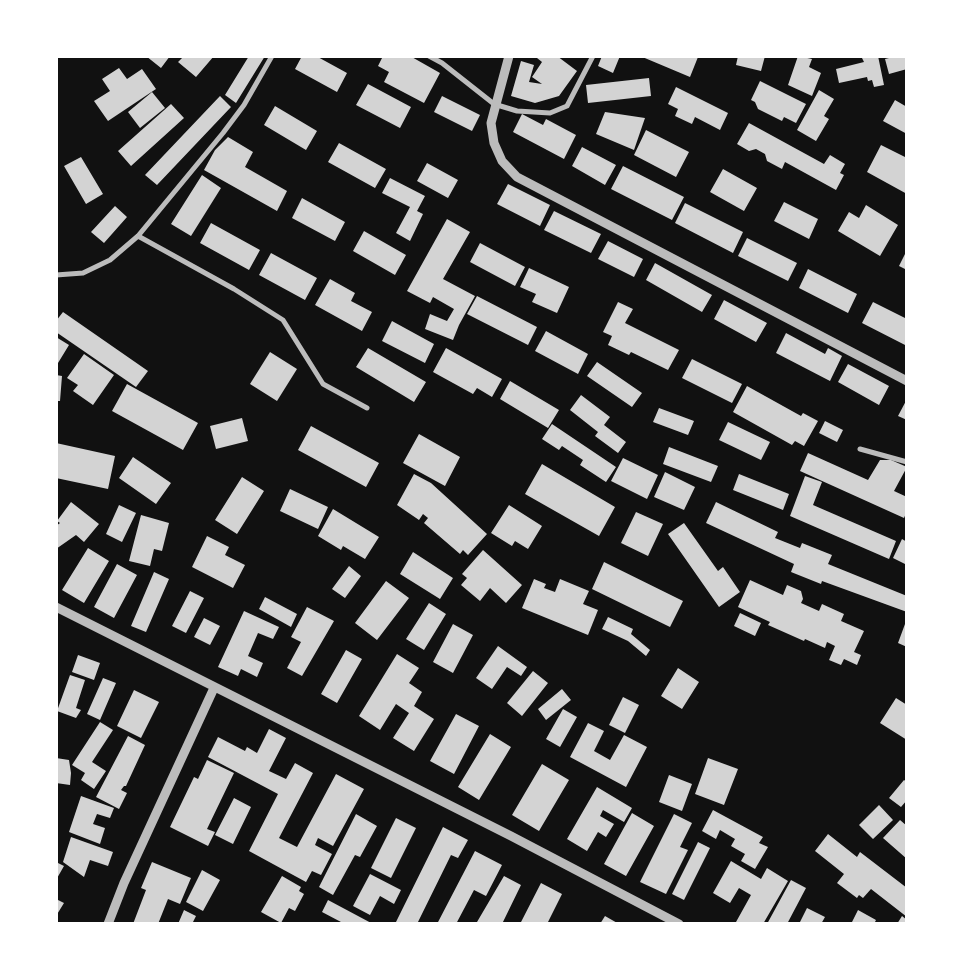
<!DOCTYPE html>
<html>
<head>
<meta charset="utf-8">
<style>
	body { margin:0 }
	#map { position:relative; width:963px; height:980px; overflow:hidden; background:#111; font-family:"Asap Condensed",sans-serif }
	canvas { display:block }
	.frame { position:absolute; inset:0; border:58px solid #fff; pointer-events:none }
</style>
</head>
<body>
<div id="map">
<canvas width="963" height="980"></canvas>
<div class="frame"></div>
</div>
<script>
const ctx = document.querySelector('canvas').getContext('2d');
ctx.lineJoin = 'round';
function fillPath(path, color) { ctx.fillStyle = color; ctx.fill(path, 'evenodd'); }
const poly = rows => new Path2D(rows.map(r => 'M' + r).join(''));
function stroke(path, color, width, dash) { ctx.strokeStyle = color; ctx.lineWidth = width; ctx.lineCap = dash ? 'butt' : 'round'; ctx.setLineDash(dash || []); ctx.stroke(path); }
fillPath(poly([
	[146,56,170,56,161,68],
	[184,56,214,56,196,77,178,62],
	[249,56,265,56,236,103,225,95],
	[302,56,316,56,347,73,337,92,295,69],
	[383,56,410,56,440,73,424,103,384,82,389,72,378,66],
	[538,56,557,56,577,71,559,96,535,103,511,96,521,61,534,65,529,82,542,84,532,77,542,62,537,58],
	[602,56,620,56,613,73,598,66],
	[640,56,695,56,698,57,690,77],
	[738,56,765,56,761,71,736,65],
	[798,56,812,59,809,67,821,73,812,96,788,85],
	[878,56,884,85,874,87,872,80,868,81,867,77,839,83,836,69,864,62,862,58],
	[897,56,907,56,907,69,889,74,885,59],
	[119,68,127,79,142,69,156,89,108,121,94,101,110,91,102,79],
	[649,78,651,96,588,103,586,85],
	[760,81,806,104,796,123,784,117,782,121,758,109,755,102,751,100],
	[368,84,411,107,400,128,356,105],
	[676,87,728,113,720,130,695,117,692,124,675,116,678,109,668,104],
	[819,90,834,99,824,116,829,119,816,141,797,130],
	[152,92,165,108,140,128,128,112],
	[220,96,231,107,157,185,145,175],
	[442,96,480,115,472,131,434,112],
	[895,100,907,107,907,134,883,121],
	[171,104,184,118,131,166,118,151],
	[275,106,317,131,306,150,264,125],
	[605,112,645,118,634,150,596,134],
	[522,114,543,125,546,119,576,135,564,159,513,132],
	[749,123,824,164,830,155,845,164,840,173,844,175,836,190,785,162,782,169,767,161,765,154,756,149,749,151,737,144],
	[646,130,689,152,676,177,634,155],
	[228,137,253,152,245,167,287,191,277,211,204,170,215,150],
	[339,143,386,169,375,188,328,162],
	[881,145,907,158,907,194,867,172],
	[582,147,616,165,605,185,572,166],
	[81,157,103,194,86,204,64,166],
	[427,163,458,180,448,198,417,181],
	[623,166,684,197,672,220,611,189],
	[723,169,757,188,744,211,710,192],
	[202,175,221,188,191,236,171,224],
	[390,178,425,196,417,211,423,214,410,241,396,233,410,207,382,193],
	[508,184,550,205,540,226,497,204],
	[302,198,345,222,335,241,292,218],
	[784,202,818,219,809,239,774,221],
	[685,203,743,232,733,253,675,223],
	[866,205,898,225,880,256,838,231,849,212,859,218],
	[115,206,127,217,104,243,91,232],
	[554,211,601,234,591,253,544,230],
	[447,219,470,232,443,279,475,296,459,325,453,340,425,329,430,314,447,321,454,309,433,297,430,303,407,291],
	[211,223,260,250,249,270,200,243],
	[364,231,406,255,395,275,353,251],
	[747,238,797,263,788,281,738,256],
	[608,241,643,259,634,277,598,259],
	[480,243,525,267,515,286,470,262],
	[907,250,907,270,899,266],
	[271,253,317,278,305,300,259,275],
	[655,263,712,295,702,312,646,280],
	[529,268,569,287,557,313,532,302,536,294,520,287],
	[808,269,857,294,848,313,799,288],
	[330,279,355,293,351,301,372,312,362,331,315,305],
	[477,296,537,327,528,345,467,314],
	[724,300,767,323,756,342,714,319],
	[618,302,633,309,625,323,679,350,668,370,631,352,629,355,608,345,612,336,603,332],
	[873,302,907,319,907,346,862,323],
	[63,312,148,371,136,387,56,332,56,321],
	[392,321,434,344,425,363,382,341],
	[546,331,588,354,578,374,535,351],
	[786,333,825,354,828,348,842,356,830,381,776,353],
	[56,337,69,345,58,363,56,362],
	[368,348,426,382,414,402,356,367],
	[446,348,502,379,492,397,477,388,473,394,433,372],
	[270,352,297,369,277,401,250,384],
	[84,354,114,375,93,405,73,391,78,385,67,378],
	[692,359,742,384,732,403,682,378],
	[597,362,642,393,632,407,587,376],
	[848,364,889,386,879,405,838,382],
	[56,375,62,376,60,401,56,401],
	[510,381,559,410,548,428,500,399],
	[127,384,198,423,183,450,112,411],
	[747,386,801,416,803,413,818,421,804,446,795,441,792,445,733,412],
	[581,395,610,417,604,425,626,442,618,453,595,436,598,432,570,410],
	[907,399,907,420,898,416],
	[659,408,694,421,688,435,653,422],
	[242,418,248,441,216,449,210,426],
	[825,421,843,430,837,442,819,433],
	[728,422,770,442,761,460,719,440],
	[552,424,616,467,606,482,580,465,583,460,562,446,559,450,542,439],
	[311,426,379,463,366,487,298,450],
	[419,434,460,457,445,486,403,463],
	[56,443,115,456,108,489,56,478],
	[669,447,718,466,711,482,663,464],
	[808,453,868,480,880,460,891,460,907,467,894,491,907,497,907,511,904,518,800,471],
	[133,457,171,483,156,504,119,478],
	[623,458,658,475,647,499,611,481],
	[542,464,615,507,599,536,525,494],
	[665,472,695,487,684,510,654,497],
	[414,474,431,483,487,534,468,555,463,550,460,554,424,523,428,518,423,514,419,520,397,505],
	[739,474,789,494,783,510,733,490],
	[805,476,822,482,813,505,896,541,889,559,790,516],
	[242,477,264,491,237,534,215,520],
	[290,489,328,507,318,529,280,511],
	[71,502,99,524,84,542,76,535,56,549,56,526,60,523,57,521],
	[716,502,778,532,775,538,800,548,802,543,832,555,828,564,907,596,907,612,822,581,821,584,791,572,794,564,706,523],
	[119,505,136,513,122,542,106,534],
	[509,505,542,526,528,549,515,541,512,546,491,533],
	[333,509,379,537,365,559,343,546,341,550,318,536],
	[636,512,663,524,648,556,621,543],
	[141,515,169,523,162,551,154,549,150,566,129,561],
	[684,523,718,571,723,567,740,592,719,607,668,534],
	[207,536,229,547,225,555,245,565,233,588,192,567],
	[902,539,907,542,907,565,893,558],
	[88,548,109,561,84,603,62,590],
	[483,550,522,585,506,603,490,588,480,601,461,585,467,578,462,574],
	[413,552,453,578,440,599,400,574],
	[604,562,683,601,670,627,592,589],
	[117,564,137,575,114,618,94,607],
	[349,566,361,576,345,598,332,589],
	[154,572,169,579,146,632,131,626],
	[534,579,546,584,544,588,555,592,560,579,589,591,583,604,598,610,588,635,522,608],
	[750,580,783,595,787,585,801,591,803,599,801,603,819,611,822,604,844,614,841,621,864,631,854,652,861,655,857,665,844,659,841,665,829,660,835,646,827,642,825,648,805,639,804,641,768,625,770,622,738,607],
	[386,581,409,598,377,640,355,623],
	[190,591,204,598,186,633,172,626],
	[265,597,297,614,291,627,259,609],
	[429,603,446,614,424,650,406,639],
	[307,607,334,621,302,676,287,668,301,642,291,637],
	[244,611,279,627,273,639,258,633,248,656,263,663,257,677,241,669,238,676,218,667],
	[740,613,761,623,755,636,734,626],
	[608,617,633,629,631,634,650,650,646,656,628,641,602,629],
	[204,618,220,626,210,645,194,637],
	[453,624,473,635,453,673,433,662],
	[905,624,907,624,907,647,898,643],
	[498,646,527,667,521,676,507,667,492,689,476,678],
	[346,650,362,659,337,703,321,694],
	[397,654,419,668,409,683,422,692,414,706,434,719,414,751,393,738,409,713,396,704,380,730,359,716],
	[78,655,100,663,94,680,72,672],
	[678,668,699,682,682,709,661,696],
	[533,671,548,683,522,716,507,703],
	[70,675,85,680,76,708,81,710,76,718,57,711],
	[103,678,116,683,100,720,87,714],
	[562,689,571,700,546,720,538,709],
	[134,690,159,702,141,738,117,726],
	[623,697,639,705,625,733,609,725],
	[896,698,907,705,907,740,880,723],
	[563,709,577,717,560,747,546,739],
	[456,714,479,726,454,774,430,761],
	[100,722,113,730,92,762,106,771,94,789,81,780,85,773,72,765],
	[588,723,604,731,594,751,610,760,624,735,647,747,626,787,570,757],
	[269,729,286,738,269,771,286,779,295,763,313,773,279,838,297,847,336,774,364,789,333,846,318,838,315,845,332,854,321,875,312,871,306,882,249,851,278,794,208,757,218,737,245,751,247,747,257,753],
	[490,734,511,747,479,800,458,787],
	[128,736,145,745,126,786,124,786,121,790,127,793,119,809,96,797],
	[56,758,69,760,71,773,70,785,56,783],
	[708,758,738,769,724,805,695,794],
	[207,760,234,773,207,829,215,832,208,846,170,827,194,777,198,779],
	[542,764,569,780,539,831,512,815],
	[669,775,692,784,682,811,659,802],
	[904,780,907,782,907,800,901,807,889,798],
	[597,787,632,808,624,822,603,810,600,816,614,824,606,837,598,832,587,851,567,839],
	[81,796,114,808,110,818,97,814,93,824,105,828,100,844,69,832],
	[234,798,251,807,233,844,215,835],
	[879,805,893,820,873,839,859,825],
	[713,810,763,837,759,843,768,847,755,869,741,861,745,854,731,846,735,839,720,830,716,839,702,831],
	[632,813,654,826,626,876,604,864],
	[356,814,377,826,360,857,355,855,333,895,319,887],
	[674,814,692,823,680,847,688,850,666,894,640,882],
	[396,818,416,828,391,878,371,868],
	[900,820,907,826,907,859,883,838],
	[443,827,468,840,458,858,451,855,417,924,395,924],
	[828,834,857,857,860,852,907,888,907,917,871,889,863,898,859,895,857,898,837,883,844,874,815,851],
	[71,837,113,852,108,866,90,860,84,877,63,862],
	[698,842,710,848,684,900,672,894],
	[475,851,502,865,486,896,474,890,456,924,437,924],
	[731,861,761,879,767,868,788,881,763,924,740,924,736,922,751,895,739,888,730,903,713,893],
	[56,862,64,866,56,880],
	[152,862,191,878,180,904,168,899,158,924,133,924,146,890,141,888],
	[202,870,220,880,203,911,186,902],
	[370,874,401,890,394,904,380,896,370,915,353,906],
	[282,876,301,887,299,891,304,894,295,911,289,908,281,923,261,912],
	[504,876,521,885,502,924,477,922],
	[791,880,806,888,787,924,767,924],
	[541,883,562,894,547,924,520,924],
	[56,899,64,903,56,916],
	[328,900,373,924,340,924,341,922,322,912],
	[807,908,825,917,821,924,799,924],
	[184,910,196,916,192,924,178,924],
	[858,910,876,920,874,924,851,924],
	[605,916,619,924,600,924],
	[902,916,907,920,907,924,897,924]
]), '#d3d3d3');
stroke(poly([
	[429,56,442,63,494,104,517,111,550,113,567,106,593,56],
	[138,236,234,289,283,320,323,384,367,408],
	[56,275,83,273,110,260,138,236,223,133,244,105,272,56],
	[860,449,907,462]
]), '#bcbcbc', 5);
stroke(poly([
	[509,56,491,123,494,143,502,161,517,177,907,381],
	[56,607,511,836,679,924],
	[108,924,124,883,214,688]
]), '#bcbcbc', 9);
</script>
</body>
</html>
